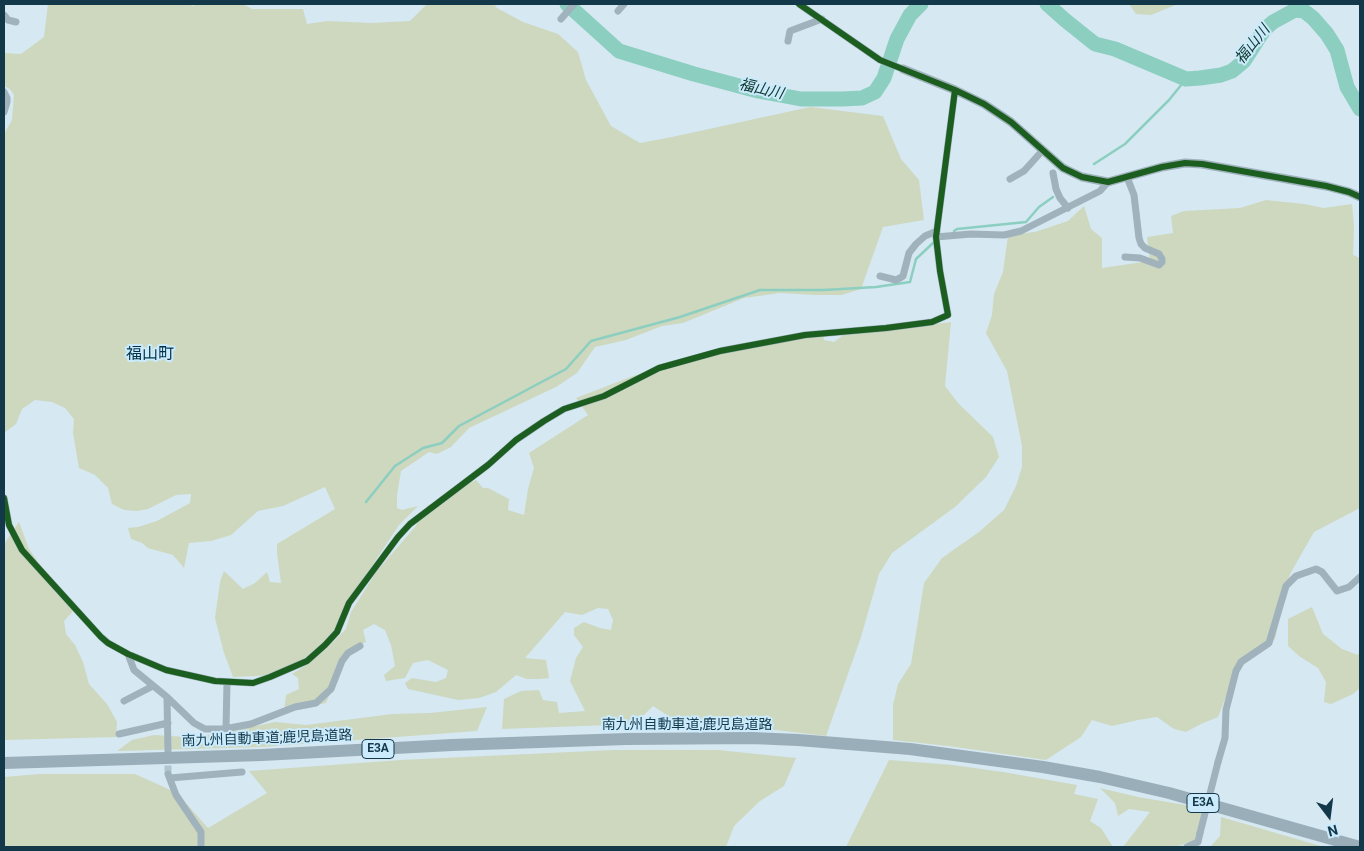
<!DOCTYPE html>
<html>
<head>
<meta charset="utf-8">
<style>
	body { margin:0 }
	#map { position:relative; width:1364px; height:851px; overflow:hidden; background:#d6e8f2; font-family:Roboto,sans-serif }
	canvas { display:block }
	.frame { position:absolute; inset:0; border:5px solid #12384a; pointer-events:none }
	.north { position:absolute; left:1304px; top:791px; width:50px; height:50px; -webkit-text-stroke:4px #cbebfd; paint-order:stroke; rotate:165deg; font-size:14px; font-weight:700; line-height:20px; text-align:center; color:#12384a }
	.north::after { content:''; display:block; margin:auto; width:18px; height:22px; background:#12384a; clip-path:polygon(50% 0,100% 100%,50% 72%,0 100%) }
</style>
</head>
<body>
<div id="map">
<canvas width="1364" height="851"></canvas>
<div class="frame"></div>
<div class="north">N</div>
</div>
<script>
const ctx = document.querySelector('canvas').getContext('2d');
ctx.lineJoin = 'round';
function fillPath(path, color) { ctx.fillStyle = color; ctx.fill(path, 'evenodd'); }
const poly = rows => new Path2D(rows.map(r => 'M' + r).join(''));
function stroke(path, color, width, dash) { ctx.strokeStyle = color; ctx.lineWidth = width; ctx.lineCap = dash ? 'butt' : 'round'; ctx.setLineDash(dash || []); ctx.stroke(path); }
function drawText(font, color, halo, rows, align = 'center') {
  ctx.font = font + ' Roboto,"Noto Sans JP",sans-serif'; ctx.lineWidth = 4; ctx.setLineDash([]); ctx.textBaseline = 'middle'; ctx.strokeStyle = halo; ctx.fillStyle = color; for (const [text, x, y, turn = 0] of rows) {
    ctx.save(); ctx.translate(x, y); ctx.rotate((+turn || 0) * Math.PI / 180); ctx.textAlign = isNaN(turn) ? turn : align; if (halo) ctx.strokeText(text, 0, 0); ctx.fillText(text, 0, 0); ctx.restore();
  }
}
fillPath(poly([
	[48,4,188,4,193,6,196,4,243,4,252,9,303,9,307,24,328,21,372,23,410,21,427,4,494,4,497,8,523,22,558,34,578,52,586,80,611,126,640,143,672,137,810,107,883,116,901,159,919,180,924,220,883,227,861,289,842,295,815,295,780,293,744,298,683,323,662,326,626,340,595,347,577,373,556,387,469,428,451,447,437,454,429,452,401,471,397,495,397,508,402,510,418,506,399,525,358,587,334,633,313,653,276,675,233,677,224,653,215,618,220,582,224,571,243,589,255,583,267,572,270,582,281,583,277,553,277,544,335,509,325,487,283,506,258,511,231,535,211,541,189,543,184,568,173,555,148,548,142,543,131,539,128,528,138,527,157,521,190,503,191,494,176,495,148,509,137,511,124,510,112,504,108,488,95,475,79,468,73,433,74,419,65,408,52,402,35,400,22,409,16,424,4,433,4,134,12,120,14,95,10,89,4,86,4,53,21,54,44,37],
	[1129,4,1178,4,1151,15,1136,14],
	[1266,200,1304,204,1324,208,1352,204,1354,227,1353,255,1360,258,1360,508,1314,532,1290,574,1275,639,1249,657,1230,686,1218,717,1201,724,1186,732,1174,729,1157,717,1138,720,1112,726,1092,720,1081,737,1046,760,948,746,893,740,893,705,898,684,911,664,924,583,942,558,979,532,1004,510,1016,486,1022,467,1022,446,1007,371,986,333,992,315,994,294,1003,272,1008,235,1035,232,1068,221,1084,206,1091,229,1102,238,1102,268,1150,261,1147,237,1173,233,1171,216,1184,211,1240,208],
	[951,322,945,386,958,403,993,437,999,457,986,477,955,507,892,553,879,574,861,637,826,736,751,727,719,716,697,723,673,719,653,706,635,724,502,729,504,699,521,691,539,690,543,700,557,702,559,713,585,711,570,681,576,658,583,647,574,635,574,628,584,622,600,628,611,630,613,620,608,609,598,608,582,615,565,612,525,658,546,660,549,678,539,679,527,679,516,675,496,692,479,698,458,700,408,689,405,683,412,678,436,682,446,678,448,670,428,660,413,663,405,678,386,681,384,675,395,666,391,645,385,630,374,624,363,630,366,642,348,650,326,703,284,712,286,695,299,689,298,678,292,674,308,664,326,649,346,629,351,612,377,571,415,527,427,506,476,480,483,488,488,488,509,499,508,510,524,515,528,489,534,468,529,453,588,415,576,398,633,376,722,347,823,330,824,340,834,342,847,332,897,329],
	[19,522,29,549,46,573,74,610,64,621,66,634,75,645,83,662,89,684,107,704,117,722,116,737,4,740,4,547,6,541],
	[1312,607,1323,634,1342,649,1358,655,1360,649,1360,688,1353,694,1331,704,1324,702,1326,682,1318,668,1299,656,1288,646,1288,619],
	[487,707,477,731,262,747,117,751,132,740,154,735,187,737,217,734,275,722,306,725,392,714,430,713],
	[613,750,718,750,796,758,784,786,760,801,734,826,726,847,4,847,4,777,40,774,135,774,177,793,208,828,267,793,249,771,401,760],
	[889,760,953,765,1003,772,1077,785,1074,794,1098,799,1090,821,1101,828,1113,847,846,847],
	[1100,788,1138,797,1203,808,1195,840,1176,847,1123,847,1150,812,1129,809,1118,816,1115,803],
	[1221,817,1324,847,1210,847,1220,836]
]), '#cdd8bf');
stroke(poly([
	[1094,164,1125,144,1169,100,1186,79],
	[954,231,957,229,1026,222,1039,207,1053,197],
	[366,502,395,466,423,448,442,443,459,426,566,369,591,341,680,317,760,290,824,290,876,287,910,282,916,259,933,243]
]), '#8ccec0', 2.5);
stroke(poly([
	[567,4,619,51,694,74,758,91,801,99,842,99,862,98,875,92,884,78,897,39,910,15,921,4],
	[1047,4,1065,20,1095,44,1115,49,1186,79,1200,78,1221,75,1232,71,1244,61,1264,30,1273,22,1295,10,1304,11,1313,18,1327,34,1337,50,1347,87,1360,109]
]), '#8ccec0', 15);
stroke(poly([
	[168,755,168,774]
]), '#afc5d0', 7, [7, 3.5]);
stroke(poly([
	[799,4,880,60,903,69],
	[618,11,624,4],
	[4,15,8,20,16,22],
	[561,19,574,4],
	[788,41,790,31,822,19],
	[4,92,7,98,7,102,4,112],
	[1053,173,1056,189,1060,198,1068,208],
	[1010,179,1024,171,1043,150],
	[936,237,971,234,1004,235,1021,231,1100,191,1108,182],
	[1125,257,1140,258,1159,265,1162,262,1162,259,1159,254,1145,248,1141,244,1139,238,1134,195,1127,177],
	[880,276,896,280,900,278,903,276,909,253,916,244,925,236,937,231],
	[4,498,9,525,22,550,101,637,108,643,128,654,166,670,215,681,253,683,270,677,307,661,325,645,337,632,349,603,398,537,410,524,488,465,516,440,544,421,564,409,604,396,659,368,720,351,805,335,886,328,932,322,948,315,940,271,936,237,955,90],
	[128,654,134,670,167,697,168,752],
	[167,697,194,723,205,729,224,729,251,724,295,707,316,703,331,689,342,661,348,653,360,646],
	[124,701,153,686],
	[226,729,227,682],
	[119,734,168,723],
	[1218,762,1225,738,1226,710,1236,671,1241,662,1269,643,1286,586,1296,576,1316,569,1322,572,1337,591,1349,587,1360,577],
	[168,774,176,795,201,832,201,847],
	[170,778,242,772],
	[1187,847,1198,842,1200,833]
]), '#a0b2bc', 7);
stroke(poly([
	[903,69,955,90,984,104,1011,122,1063,168,1082,177,1108,182,1162,167,1185,163,1202,164,1326,186,1349,192,1360,197]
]), '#a0b2bc', 9);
stroke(poly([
	[4,763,262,755,452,745,626,739,752,738,798,740,910,749,1043,767,1100,777,1169,793,1360,847]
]), '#9aaeb9', 12);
stroke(poly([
	[1200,833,1218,762]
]), '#a0b2bc', 7);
stroke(poly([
	[799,4,880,60,955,90,984,104,1011,122,1063,168,1082,177,1108,182,1162,167,1185,163,1202,164,1326,186,1349,192,1360,197],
	[4,498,9,525,22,550,101,637,108,643,128,654,166,670,215,681,253,683,270,677,307,661,325,645,337,632,349,603,398,537,410,524,488,465,516,440,544,421,564,409,604,396,659,368,720,351,805,335,886,328,932,322,948,315,940,271,936,237,955,90]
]), '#1b5e20', 6);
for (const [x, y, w] of [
	[378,749,32],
	[1203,803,32]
]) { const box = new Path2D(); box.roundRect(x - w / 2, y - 9.5, w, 19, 4); ctx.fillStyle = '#cbebfd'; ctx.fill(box); stroke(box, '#12384a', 1); }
drawText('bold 12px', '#12384a', null, [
	["E3A",378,749],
	["E3A",1203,803]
]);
drawText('14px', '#12384a', '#cbebfd', [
	["南九州自動車道;鹿児島道路",687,725],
	["南九州自動車道;鹿児島道路",267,739,-2]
]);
drawText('italic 15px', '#0b352a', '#cbebfd', [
	["福山川",1253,45,-51],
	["福山川",761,90,13]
]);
drawText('16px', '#003348', '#cbebfd', [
	["福山町",150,355]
]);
</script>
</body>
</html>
